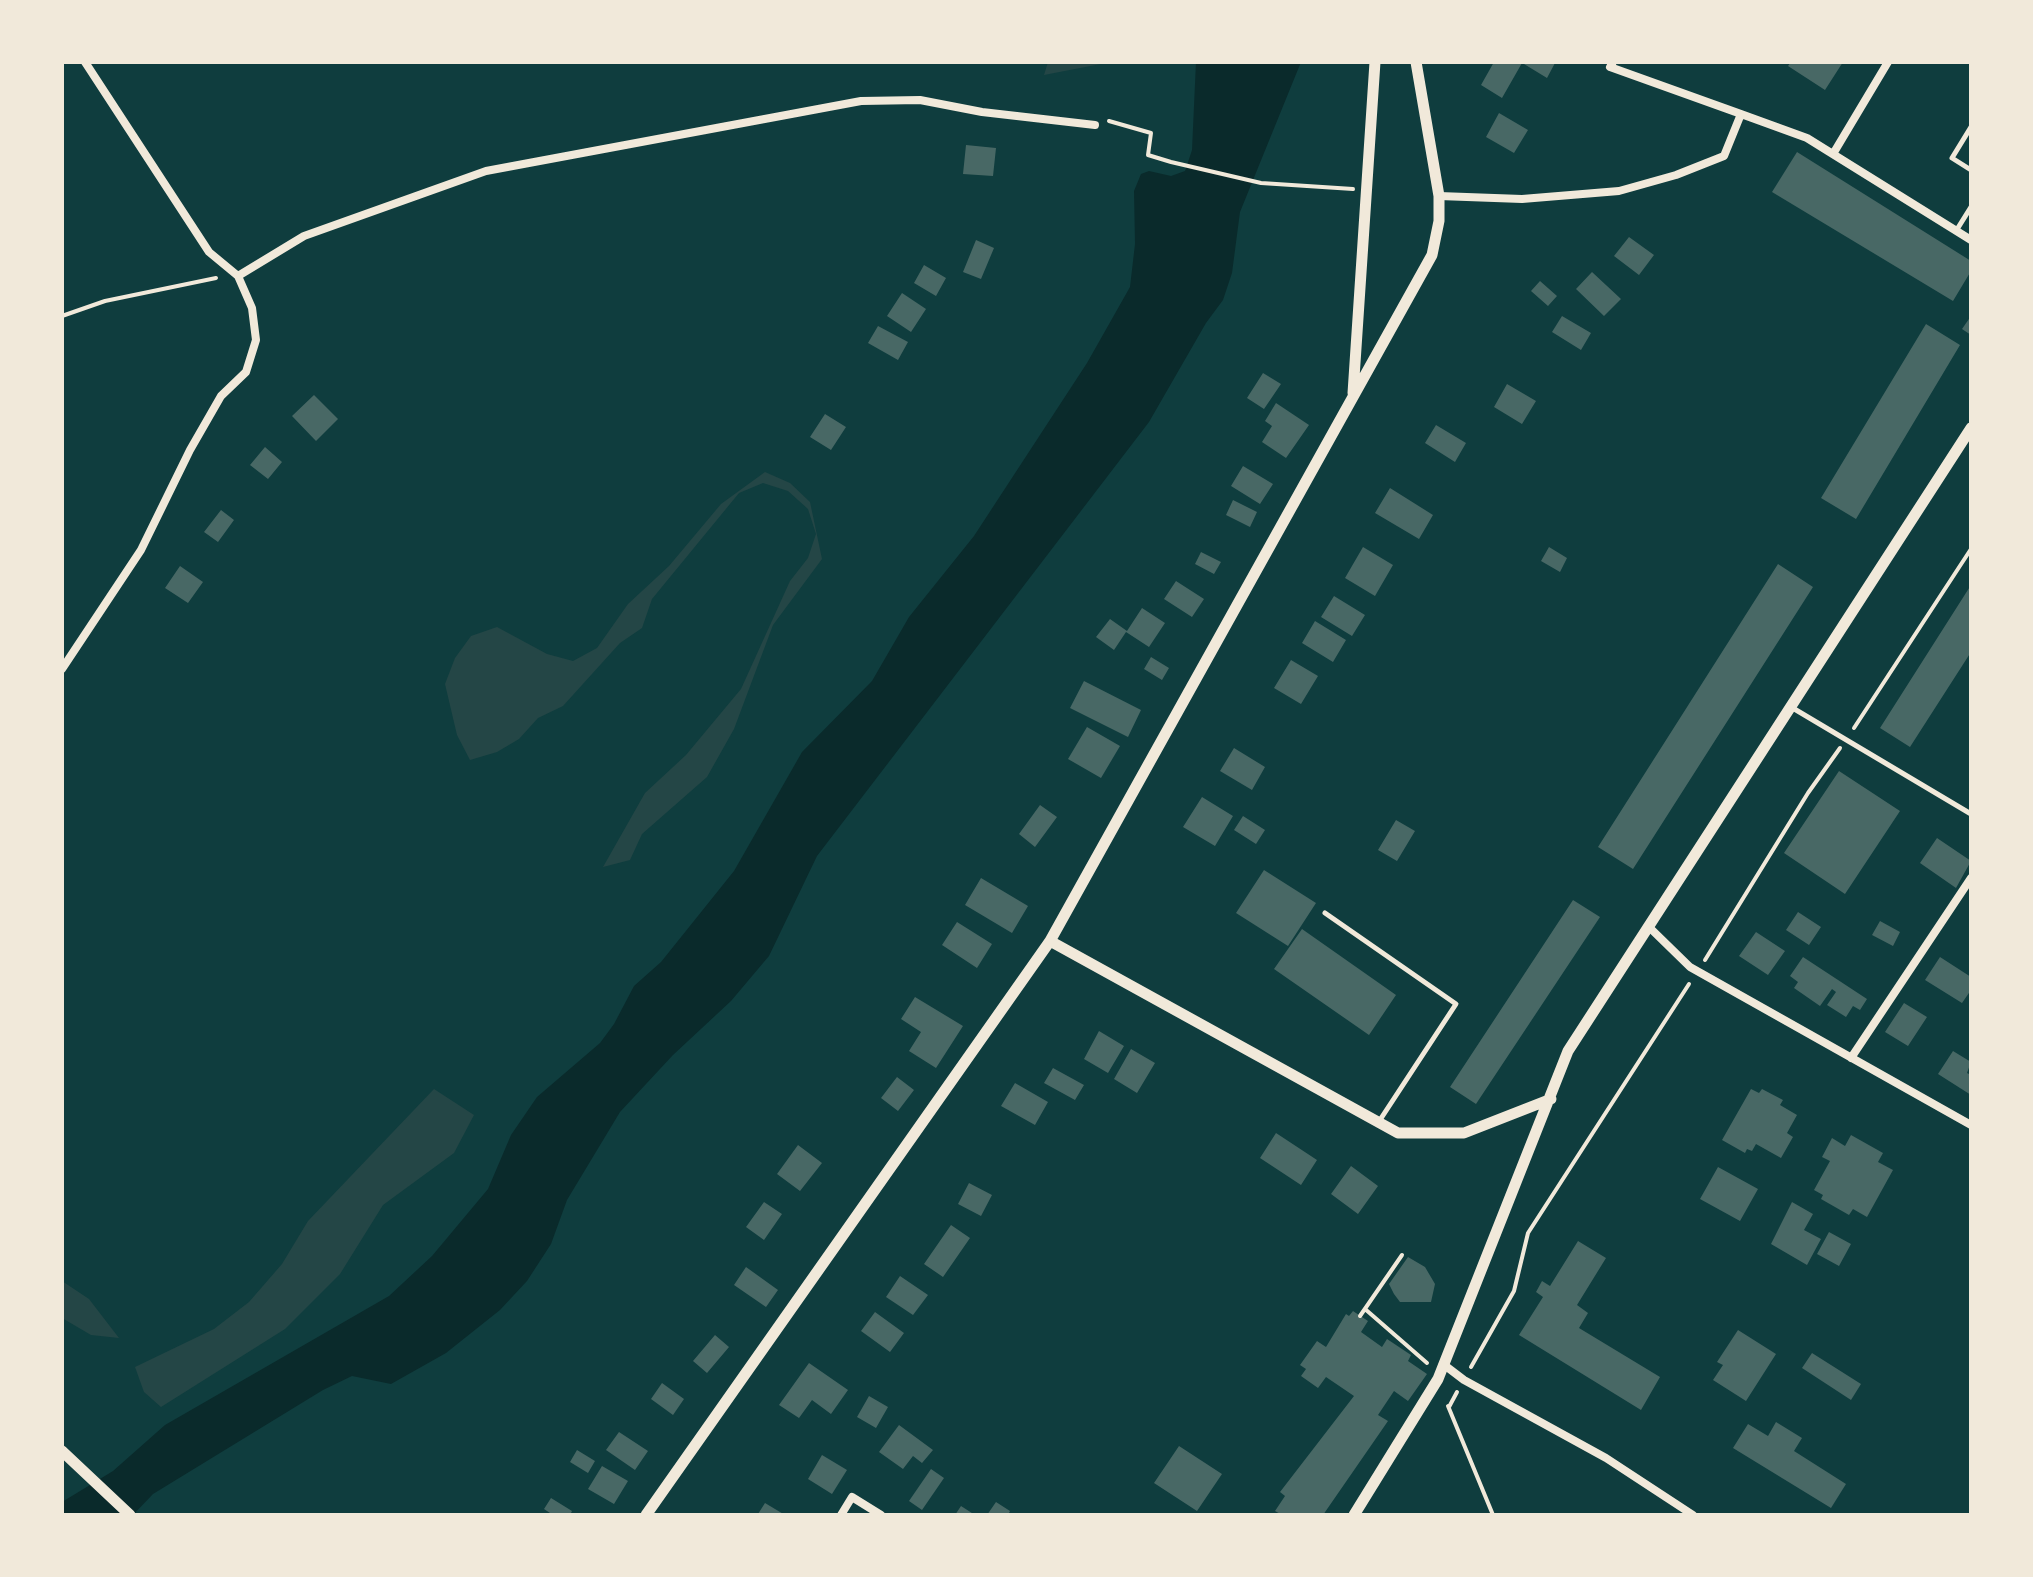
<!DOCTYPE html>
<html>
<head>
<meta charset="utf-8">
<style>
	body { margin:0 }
	#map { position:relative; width:2033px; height:1577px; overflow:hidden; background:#0f3d3e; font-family:"Fira Sans",sans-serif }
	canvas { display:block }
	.frame { position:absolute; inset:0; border:64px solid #f1e9da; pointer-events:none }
</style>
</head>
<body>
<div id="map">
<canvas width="2033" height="1577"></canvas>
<div class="frame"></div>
</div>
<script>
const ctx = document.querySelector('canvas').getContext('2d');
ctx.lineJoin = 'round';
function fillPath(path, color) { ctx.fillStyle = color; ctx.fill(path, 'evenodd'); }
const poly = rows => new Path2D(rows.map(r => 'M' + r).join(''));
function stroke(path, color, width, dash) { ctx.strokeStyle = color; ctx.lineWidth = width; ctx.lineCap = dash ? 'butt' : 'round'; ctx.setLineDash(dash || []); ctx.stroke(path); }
fillPath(poly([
	[1048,62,1111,62,1044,75],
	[765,472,790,483,810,502,822,559,773,625,734,729,707,777,642,834,630,860,603,867,645,793,686,755,741,689,790,581,808,558,816,534,808,509,788,491,763,483,739,493,652,599,642,628,620,643,563,706,538,718,519,739,497,752,470,760,457,735,445,684,455,658,471,636,497,627,547,654,573,661,597,648,628,604,669,566,721,504],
	[434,1089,474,1115,454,1153,383,1205,340,1274,285,1329,161,1407,144,1392,135,1367,214,1329,249,1302,282,1264,308,1221],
	[62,1281,89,1299,119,1338,91,1335,62,1318]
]), '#244646');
fillPath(poly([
	[1196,62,1301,62,1240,212,1232,273,1223,300,1206,323,1149,422,817,856,769,956,731,1001,673,1055,620,1112,567,1200,551,1244,527,1281,500,1310,446,1353,391,1384,352,1376,323,1390,153,1494,133,1515,62,1515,62,1502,113,1471,165,1425,389,1296,432,1256,488,1189,511,1135,537,1097,600,1043,614,1024,634,986,661,962,734,871,802,752,872,681,909,617,974,536,1087,363,1130,287,1135,244,1134,191,1141,174,1149,171,1171,176,1185,171,1192,150]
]), '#0a2a2b');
fillPath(poly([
	[1494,62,1522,63,1502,98,1481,85],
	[1525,62,1553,62,1555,63,1547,78,1524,64],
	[1791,62,1843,62,1825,90,1788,66],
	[1499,113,1528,130,1514,153,1486,137],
	[966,145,996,148,993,176,963,174],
	[1797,152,1971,261,1971,271,1953,301,1772,192],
	[1629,237,1654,255,1639,275,1614,256],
	[976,240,994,248,981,279,963,272],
	[924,265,946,278,936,296,914,283],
	[1592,272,1621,299,1604,316,1576,289],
	[1540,281,1557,296,1548,306,1531,291],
	[902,293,926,309,911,332,887,316],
	[1562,316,1591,333,1581,350,1552,332],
	[1971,316,1971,335,1962,329],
	[1926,324,1960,345,1856,519,1821,498],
	[878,326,908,342,898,360,868,343],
	[1263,373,1281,384,1264,409,1247,398],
	[1507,384,1536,401,1522,424,1494,407],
	[314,395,338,419,316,441,292,416],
	[1276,403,1309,425,1286,458,1262,442,1272,426,1265,421],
	[825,414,846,427,831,450,810,437],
	[1436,425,1466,443,1455,462,1425,443],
	[265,447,282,462,268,479,250,465],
	[1243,466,1273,484,1260,504,1231,486],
	[1390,488,1433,515,1419,539,1375,513],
	[1233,500,1257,512,1250,527,1226,515],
	[221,510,234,520,218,542,204,532],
	[1363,547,1393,565,1375,596,1345,578],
	[1549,547,1567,558,1560,572,1541,561],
	[1201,552,1221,562,1214,574,1195,564],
	[1778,564,1813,587,1633,869,1598,847],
	[180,566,203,582,188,603,165,588],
	[1176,581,1204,599,1192,617,1164,599],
	[1971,585,1971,652,1910,747,1880,728],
	[1334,596,1365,615,1352,636,1321,617],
	[1142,608,1165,623,1149,647,1126,632,1114,650,1096,637,1110,619,1127,631],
	[1315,621,1346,640,1333,662,1302,643],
	[1151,657,1169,668,1162,680,1144,669],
	[1291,660,1318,676,1301,704,1274,688],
	[1084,681,1141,710,1128,737,1070,708],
	[1087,727,1120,746,1101,778,1068,759],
	[1234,748,1265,767,1252,790,1220,771],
	[1839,771,1900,811,1845,894,1784,853],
	[1202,797,1233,816,1215,846,1183,827],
	[1040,805,1057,817,1035,847,1019,834],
	[1243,816,1265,830,1256,844,1234,830],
	[1396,820,1415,831,1397,861,1378,850],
	[1937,838,1971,861,1956,888,1920,863],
	[1264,870,1316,903,1288,946,1236,913],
	[981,878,1028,906,1012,933,965,905],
	[1573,900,1600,917,1476,1104,1450,1087],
	[1798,912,1821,927,1809,945,1786,930],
	[1880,921,1900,932,1893,946,1872,935],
	[957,922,992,944,977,968,942,945],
	[1302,929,1396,995,1369,1035,1274,969],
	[1756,932,1785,951,1768,975,1739,956],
	[1803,957,1867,999,1860,1010,1853,1006,1846,1017,1827,1005,1836,992,1832,989,1820,1006,1794,988,1798,982,1790,976],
	[1940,957,1971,977,1971,990,1962,1003,1925,980],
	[915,997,963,1026,936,1068,909,1051,921,1032,901,1019],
	[1904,1003,1927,1017,1908,1046,1885,1032],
	[1099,1031,1124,1046,1108,1073,1084,1059],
	[1131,1049,1155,1063,1137,1093,1114,1079],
	[1953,1051,1971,1062,1967,1073,1971,1075,1971,1095,1938,1074],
	[1053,1068,1084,1085,1075,1100,1044,1083],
	[897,1077,914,1090,898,1111,881,1098],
	[1015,1083,1048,1102,1035,1125,1001,1106],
	[1751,1089,1759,1093,1762,1089,1783,1100,1780,1105,1797,1115,1787,1133,1793,1137,1781,1158,1756,1144,1752,1151,1747,1149,1745,1153,1722,1140],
	[1276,1133,1317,1160,1301,1185,1260,1158],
	[1851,1135,1883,1153,1878,1162,1893,1170,1867,1217,1853,1209,1849,1215,1821,1199,1823,1195,1814,1190,1830,1161,1822,1157,1832,1138,1845,1146],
	[798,1145,822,1163,800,1191,777,1174],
	[1351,1166,1378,1186,1358,1214,1331,1194],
	[1718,1167,1758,1189,1740,1221,1700,1199],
	[969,1183,992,1195,981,1216,958,1204],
	[764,1202,782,1214,764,1240,746,1227],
	[1792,1202,1813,1214,1804,1230,1821,1239,1807,1265,1771,1244],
	[951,1225,970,1238,943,1277,924,1264],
	[1829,1232,1851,1244,1839,1266,1817,1254],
	[1578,1241,1606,1258,1577,1305,1588,1313,1579,1328,1660,1377,1641,1410,1519,1335,1543,1297,1536,1292,1542,1281,1550,1286],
	[1408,1257,1425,1267,1435,1284,1431,1302,1400,1302,1394,1294,1389,1284],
	[746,1267,778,1290,766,1307,734,1285],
	[900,1276,928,1295,913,1315,886,1297],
	[1353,1311,1368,1321,1361,1332,1382,1347,1387,1339,1411,1355,1408,1361,1427,1374,1408,1401,1394,1391,1378,1415,1388,1421,1323,1515,1282,1515,1275,1511,1285,1496,1280,1492,1354,1396,1326,1377,1318,1388,1301,1376,1306,1369,1300,1365,1317,1341,1326,1347,1346,1314,1349,1316],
	[875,1312,904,1333,890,1352,861,1331],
	[1738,1330,1776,1354,1746,1401,1713,1380,1723,1365,1717,1362],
	[715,1335,729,1347,707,1373,693,1361],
	[1812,1353,1861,1384,1851,1400,1802,1368],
	[809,1363,848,1390,831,1414,812,1400,799,1418,779,1405],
	[662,1383,684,1399,673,1415,651,1399],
	[869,1396,888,1407,876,1428,857,1417],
	[1776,1422,1802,1438,1794,1451,1846,1484,1831,1508,1733,1448,1748,1424,1768,1436],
	[899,1425,933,1450,922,1463,913,1456,903,1469,879,1452],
	[619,1432,648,1451,635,1470,606,1450],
	[1179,1446,1222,1474,1197,1511,1154,1483],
	[577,1450,595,1461,588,1473,570,1462],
	[822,1455,847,1470,832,1494,808,1479],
	[602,1466,628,1481,614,1504,588,1489],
	[931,1469,944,1478,922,1510,909,1501],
	[551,1498,572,1511,570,1515,553,1515,544,1509],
	[996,1502,1010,1511,1008,1515,987,1515],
	[765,1503,785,1515,758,1514],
	[961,1506,975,1515,955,1515]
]), '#486865');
stroke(poly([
	[1109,121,1151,133,1148,155,1171,162,1261,183,1353,189],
	[62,316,105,301,216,278],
	[1854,728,1971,549],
	[1705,960,1808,793,1840,748],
	[1365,1309,1427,1363],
	[1360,1316,1402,1255],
	[1471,1367,1514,1291,1528,1233,1689,984],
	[1448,1406,1493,1515],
	[1449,1407,1457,1392]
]), '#f1e9da', 4);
stroke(poly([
	[1971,127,1952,158,1971,170],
	[1956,231,1971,207],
	[1791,707,1971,814],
	[1325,913,1456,1004,1378,1123]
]), '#f1e9da', 5);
stroke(poly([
	[1613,62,1610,67,1741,114],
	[1833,154,1888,62],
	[1439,196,1522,199,1619,191,1676,175,1724,156,1741,114,1807,138,1971,240],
	[238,276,304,236,486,171,861,101,920,100,982,112,1095,125],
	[62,669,141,550,190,450,221,396,246,372,256,340,252,308,238,276,209,252,85,62],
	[1649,927,1690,967,1971,1125],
	[1851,1058,1971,878],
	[1443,1364,1464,1380,1606,1458,1693,1515],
	[841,1515,852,1497,881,1515]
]), '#f1e9da', 8);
stroke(poly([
	[1353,393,1375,62],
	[1050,941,1398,1133,1464,1133,1551,1099],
	[62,1451,130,1515],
	[646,1515,1050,941,1432,255,1439,221,1439,196,1416,62],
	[1354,1515,1438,1379,1568,1051,1971,428]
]), '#f1e9da', 11);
</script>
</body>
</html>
